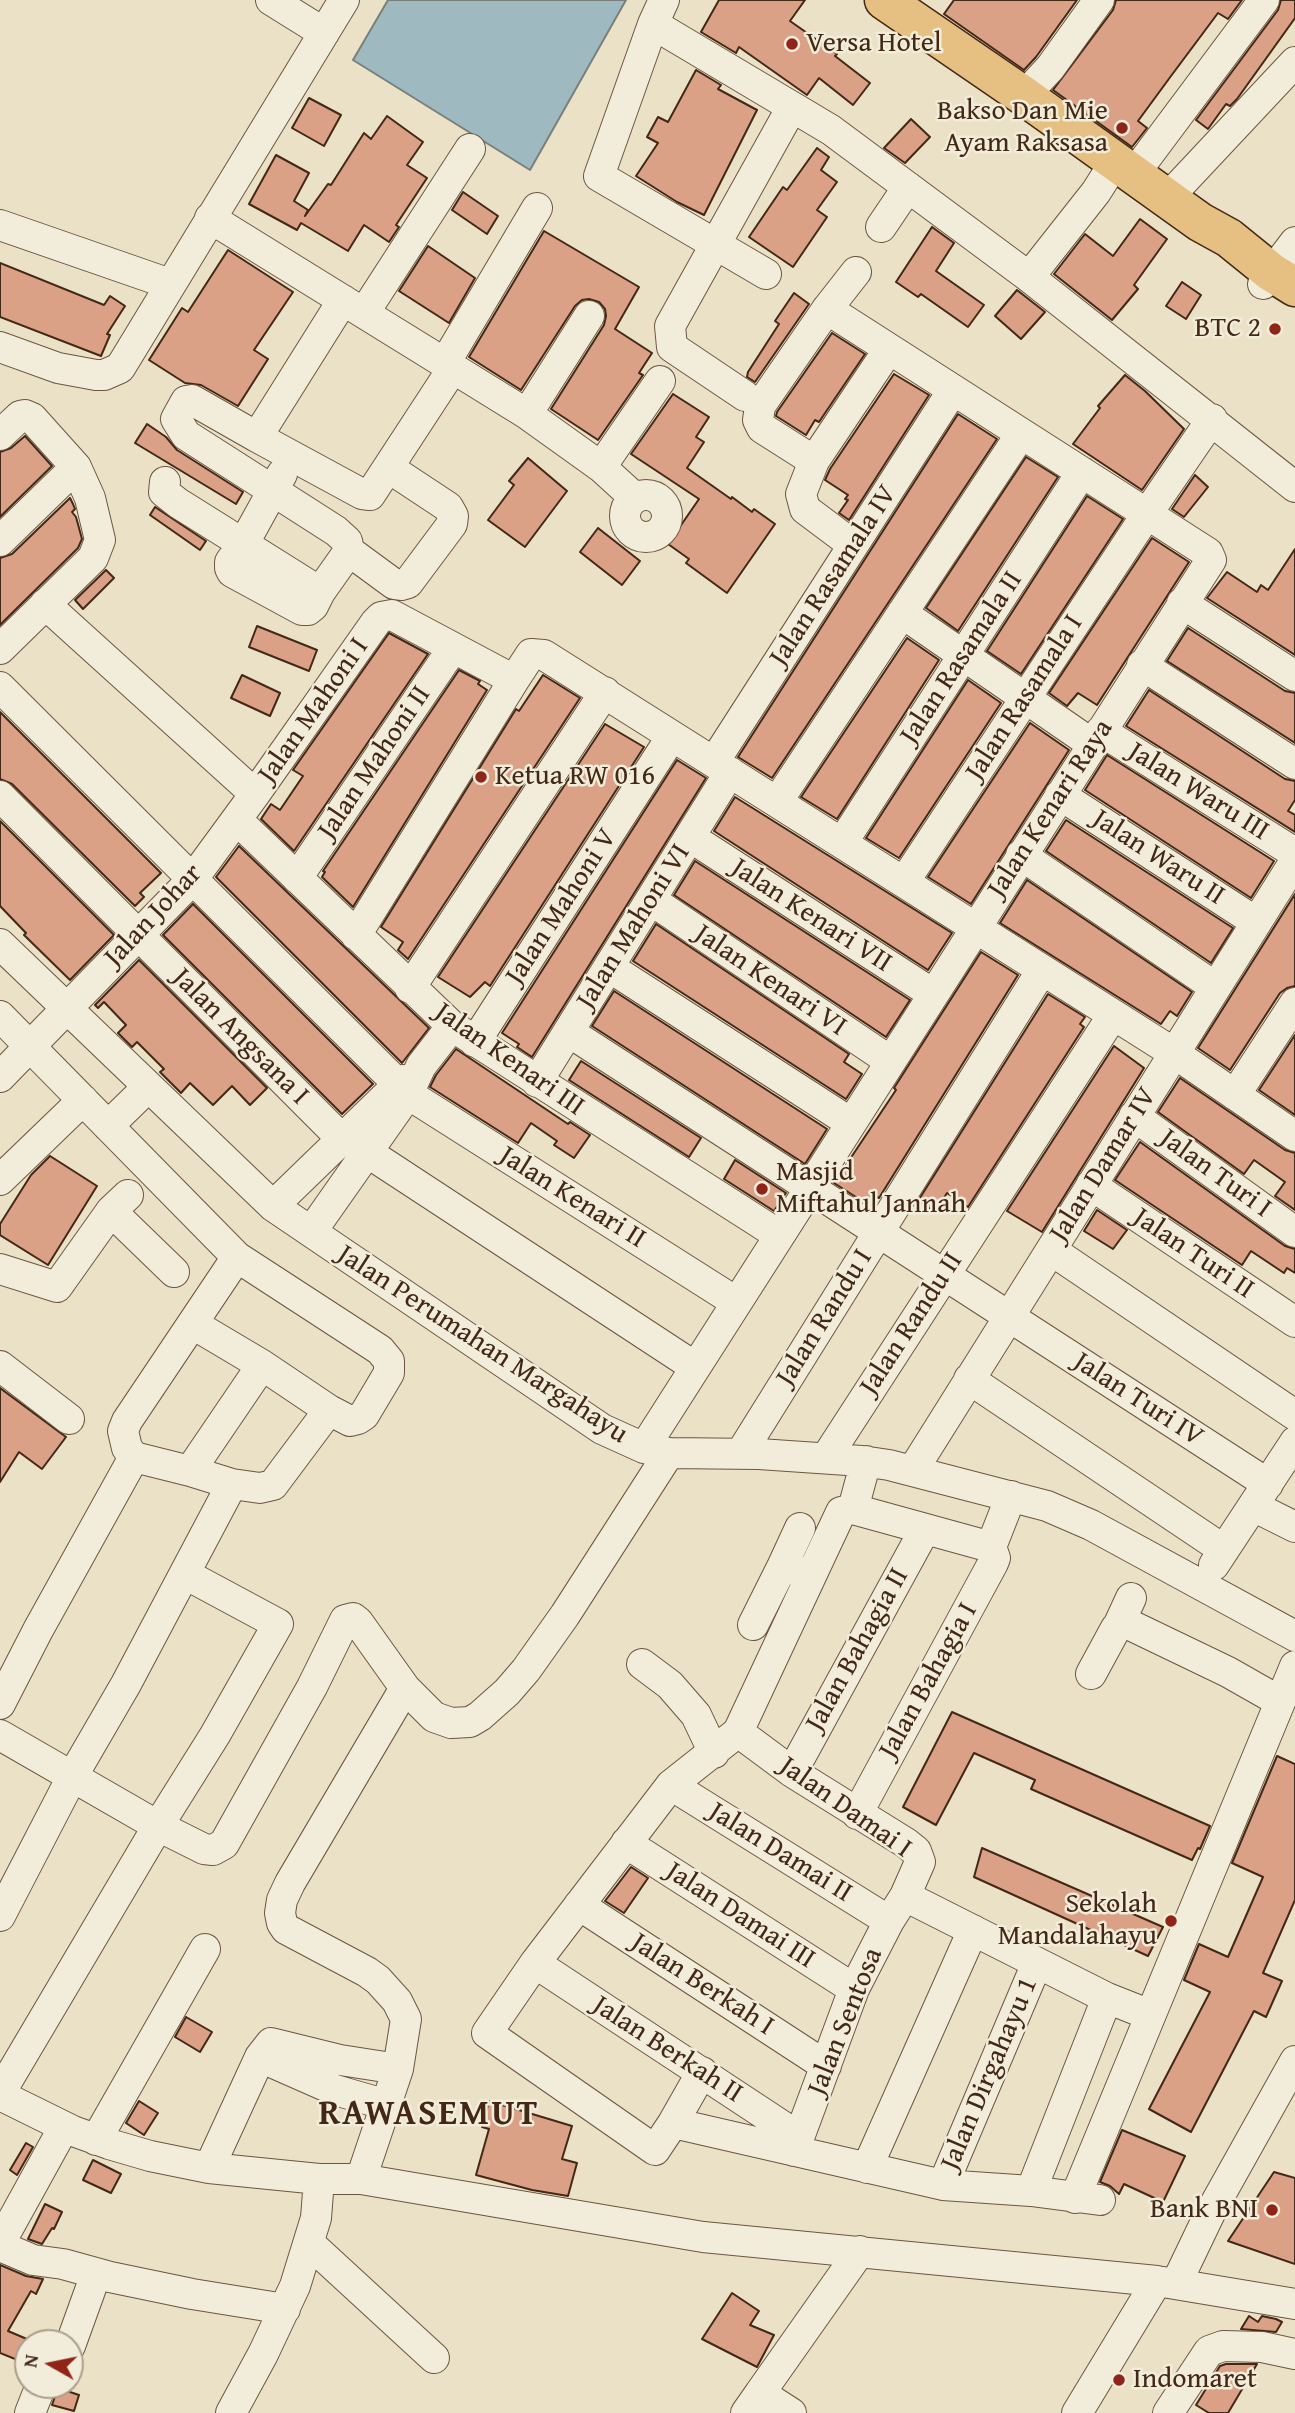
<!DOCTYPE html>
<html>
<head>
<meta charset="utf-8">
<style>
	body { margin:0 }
	#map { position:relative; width:1295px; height:2413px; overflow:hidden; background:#ebe1c6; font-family:"Gentium Book Plus",serif }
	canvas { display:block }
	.north { position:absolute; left:14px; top:2329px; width:70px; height:70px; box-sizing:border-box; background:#f2ecda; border:2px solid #ac9e8b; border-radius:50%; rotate:279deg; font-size:19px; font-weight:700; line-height:28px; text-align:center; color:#422815 }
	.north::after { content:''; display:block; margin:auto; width:24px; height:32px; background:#8f2418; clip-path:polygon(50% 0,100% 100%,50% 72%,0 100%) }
</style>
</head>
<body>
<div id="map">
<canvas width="1295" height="2413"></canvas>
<div class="north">N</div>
</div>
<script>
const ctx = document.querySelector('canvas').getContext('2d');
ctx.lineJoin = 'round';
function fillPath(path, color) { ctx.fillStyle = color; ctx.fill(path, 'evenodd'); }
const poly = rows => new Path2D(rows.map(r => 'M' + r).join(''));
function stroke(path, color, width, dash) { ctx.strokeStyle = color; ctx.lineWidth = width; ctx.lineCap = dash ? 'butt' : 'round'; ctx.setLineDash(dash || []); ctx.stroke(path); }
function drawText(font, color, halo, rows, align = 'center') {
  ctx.font = font + ' "Gentium Book Plus",serif'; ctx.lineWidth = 5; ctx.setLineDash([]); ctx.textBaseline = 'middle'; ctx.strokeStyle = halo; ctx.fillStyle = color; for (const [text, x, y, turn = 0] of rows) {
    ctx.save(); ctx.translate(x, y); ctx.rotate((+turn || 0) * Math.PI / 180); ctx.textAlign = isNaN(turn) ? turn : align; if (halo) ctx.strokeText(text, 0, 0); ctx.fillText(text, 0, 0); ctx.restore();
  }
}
const water = poly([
	[388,0,626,0,530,170,353,60,388,0]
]);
fillPath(water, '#9ebac0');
stroke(water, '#79807c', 2);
const building = poly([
	[719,0,805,0,790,21,837,54,835,56,870,83,853,105,819,78,807,95,739,47,736,53,701,32,719,0],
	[954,0,1077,0,1036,57,1024,70,944,14,954,0],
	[1116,0,1242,0,1228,19,1218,13,1171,76,1138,121,1147,128,1132,147,1053,90,1113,10,1116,0],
	[1281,0,1295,0,1295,18,1237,99,1230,106,1226,104,1208,129,1196,120,1278,10,1281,0],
	[696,70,721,85,718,89,757,110,704,215,677,202,636,176,658,143,647,137,658,117,668,122,696,70],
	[309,98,341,115,324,146,292,128,309,98],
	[387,116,423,142,407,165,427,178,396,225,399,227,389,242,364,225,348,251,301,223,297,230,249,204,276,155,309,173,294,201,308,210,305,216,328,184,331,185,364,133,371,139,387,116],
	[911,119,930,137,905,163,884,148,911,119],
	[817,148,829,157,821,170,837,182,817,210,827,217,793,267,749,237,783,187,787,190,817,148],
	[463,192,498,216,487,234,452,210,463,192],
	[1140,219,1167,239,1134,285,1138,289,1112,320,1054,274,1085,234,1113,256,1140,219],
	[932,227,954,243,936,271,984,305,968,327,921,294,918,297,896,282,932,227],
	[544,231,639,287,615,329,652,353,639,373,643,375,598,440,551,409,604,325,606,316,605,309,599,302,589,299,582,300,575,306,521,390,469,357,544,231],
	[428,246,475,278,449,323,399,291,428,246],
	[228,250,293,292,254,350,268,359,238,406,201,385,185,383,149,360,182,308,188,312,228,250],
	[0,263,104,305,110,296,125,306,107,334,110,335,101,356,0,317,0,263],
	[1182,282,1201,295,1186,319,1166,306,1182,282],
	[1017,290,1045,312,1021,339,995,316,1017,290],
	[794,293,809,304,755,382,747,377,748,372,779,324,775,321,794,293],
	[832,333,865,354,819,422,815,420,806,435,776,416,777,412,832,333],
	[894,374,929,395,849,520,839,513,848,500,845,499,848,495,825,480,830,469,894,374],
	[1125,375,1145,391,1184,429,1142,490,1073,444,1100,408,1098,406,1125,375],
	[673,394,709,417,696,437,704,442,687,468,731,499,732,497,752,512,754,509,775,524,727,593,686,563,689,559,668,544,699,499,631,454,673,394],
	[958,414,997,439,772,778,738,757,958,414],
	[147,424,166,437,177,450,243,492,236,504,135,443,147,424],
	[25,436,52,466,0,517,0,452,11,448,25,436],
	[1026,457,1058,477,958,631,926,608,1026,457],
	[528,458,567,491,525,547,488,520,514,485,509,481,528,458],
	[1195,475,1208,487,1184,517,1172,509,1195,475],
	[1087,496,1123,519,1021,674,987,651,1087,496],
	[70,498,73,504,75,509,72,512,76,517,82,539,78,548,0,625,0,558,12,554,70,498],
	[155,507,206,541,200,550,150,515,155,507],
	[598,528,640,561,622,585,580,552,598,528],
	[1152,538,1189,562,1097,705,1078,693,1067,706,1049,693,1152,538],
	[1295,549,1295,655,1207,598,1227,572,1257,592,1261,585,1268,590,1295,549],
	[106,570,114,578,83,609,75,600,106,570],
	[257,626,317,650,309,671,249,647,257,626],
	[1188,628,1285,691,1295,693,1295,743,1167,661,1188,628],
	[389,633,428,654,294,851,261,819,271,804,280,810,303,776,293,770,389,633],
	[907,638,939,660,837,819,801,797,907,638],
	[459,670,480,681,478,684,487,690,353,907,322,877,325,872,323,871,459,670],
	[242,675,280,693,270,716,231,698,242,675],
	[543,675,580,698,408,959,398,950,403,942,381,927,516,709,519,711,543,675],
	[968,680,1001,703,899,858,866,838,968,680],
	[1149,690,1285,779,1295,781,1295,800,1288,811,1295,815,1295,832,1126,726,1149,690],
	[0,712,161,873,140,893,144,897,135,906,12,784,0,779,0,712],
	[1030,723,1069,750,971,904,928,877,1030,723],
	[605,724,644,747,490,986,485,982,470,997,438,977,605,724],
	[1107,755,1274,861,1251,898,1085,790,1107,755],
	[677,760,706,778,532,1057,517,1047,519,1044,502,1033,677,760],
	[735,797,952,933,928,970,714,831,735,797],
	[1066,820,1233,928,1211,963,1046,851,1066,820],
	[0,821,114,935,70,980,24,935,26,933,0,906,0,821],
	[239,846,429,1028,402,1063,216,877,239,846],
	[695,861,910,1000,886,1037,674,895,695,861],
	[1027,880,1192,992,1177,1016,1170,1011,1161,1024,1000,923,1027,880],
	[1295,894,1295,986,1287,988,1280,993,1230,1070,1198,1048,1295,894],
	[193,904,373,1084,342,1114,163,935,193,904],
	[656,924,849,1054,844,1062,862,1074,846,1099,633,961,656,924],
	[981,952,1018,975,879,1198,877,1197,870,1206,834,1183,896,1090,894,1088,981,952],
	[139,960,267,1088,250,1105,232,1086,213,1105,190,1083,181,1093,160,1072,164,1069,137,1042,132,1047,118,1033,126,1025,104,1002,98,1008,95,1005,139,960],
	[614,991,827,1129,805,1164,592,1026,614,991],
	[1048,994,1085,1017,1080,1024,1084,1027,968,1207,947,1193,935,1212,918,1201,1048,994],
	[1295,1035,1295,1115,1259,1090,1295,1035],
	[1114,1046,1144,1068,1042,1232,1007,1211,1114,1046],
	[456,1049,568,1124,570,1122,590,1135,574,1158,554,1145,557,1141,531,1123,518,1143,430,1087,436,1075,456,1049],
	[581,1061,701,1138,689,1157,569,1080,581,1061],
	[1180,1078,1285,1150,1295,1153,1295,1210,1275,1196,1285,1182,1254,1160,1244,1174,1158,1112,1180,1078],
	[1140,1142,1285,1246,1295,1249,1295,1273,1287,1268,1284,1273,1251,1251,1242,1265,1115,1180,1140,1142],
	[50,1156,97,1186,48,1265,0,1235,0,1224,31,1175,50,1156],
	[735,1160,786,1193,774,1211,724,1179,735,1160],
	[1097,1210,1127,1230,1113,1249,1084,1231,1097,1210],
	[0,1388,66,1437,42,1469,19,1452,0,1482,0,1388],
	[952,1712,1210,1826,1200,1849,1198,1848,1192,1860,1031,1789,1035,1780,974,1753,936,1825,903,1807,952,1712],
	[1277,1756,1295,1764,1295,1900,1263,1973,1282,1981,1266,2017,1254,2011,1191,2132,1149,2109,1210,1992,1184,1980,1199,1944,1228,1957,1263,1877,1232,1863,1277,1756],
	[982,1848,1163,1927,1148,1956,974,1877,982,1848],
	[631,1867,648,1878,624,1913,605,1901,631,1867],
	[186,2017,212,2032,200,2052,175,2037,186,2017],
	[139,2101,158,2113,144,2135,126,2123,139,2101],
	[489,2101,572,2126,562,2159,577,2163,568,2196,532,2190,476,2175,489,2129,482,2127,489,2101],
	[1122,2130,1185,2156,1163,2202,1124,2184,1119,2194,1110,2186,1100,2182,1122,2130],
	[26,2143,33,2147,17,2175,10,2170,26,2143],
	[93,2160,121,2174,111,2193,83,2180,93,2160],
	[1274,2172,1295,2178,1295,2264,1228,2241,1274,2172],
	[45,2204,62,2212,54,2229,52,2228,42,2244,28,2239,45,2204],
	[0,2265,26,2276,43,2279,36,2294,31,2291,8,2331,34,2342,28,2343,28,2355,25,2363,0,2353,0,2265],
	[732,2293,759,2311,750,2325,774,2335,757,2367,702,2339,732,2293],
	[1249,2316,1258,2322,1262,2316,1276,2319,1282,2322,1276,2332,1241,2329,1249,2316],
	[1226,2364,1257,2364,1228,2413,1209,2413,1196,2405,1220,2366,1226,2364],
	[58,2388,79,2395,74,2411,52,2405,58,2388]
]);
fillPath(building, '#dba187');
stroke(building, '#422815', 2);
const minor = poly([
	[271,0,324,33],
	[664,0,653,24,599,176,766,274],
	[653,24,831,130,1029,277,1295,487],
	[1024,96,1050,68,1099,0],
	[1134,174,1264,0],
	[1170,200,1175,190,1295,62],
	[210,218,527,414,601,467,635,498],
	[0,225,170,284],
	[881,227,908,187],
	[1029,277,1096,192,1115,162],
	[1263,284,1295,242],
	[343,300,257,437,362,494,370,495,453,368],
	[364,313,470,149],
	[0,347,58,368,96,375,104,375,120,368,344,0],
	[445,363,537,208],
	[745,396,672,347,670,326,792,107],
	[527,414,589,316],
	[0,435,20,416,25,415,32,418,76,467,90,498,100,540,93,558,0,649],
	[257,437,192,400,186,401,176,419,186,435,336,531,347,541,349,551,394,584,401,585,408,583,452,524,453,516,448,507,389,468],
	[814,461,762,428,758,420,760,406,827,309,856,272],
	[601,467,660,381],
	[282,474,244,543,230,562,230,568,232,572,302,610,308,610,313,606,320,592],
	[165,482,164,492,178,503,320,592,349,551],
	'625 516a21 21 0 1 1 42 0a21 21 0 1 1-42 0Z',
	[0,541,76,467],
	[853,545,805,509,801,494,814,461,889,349],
	[1182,603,1295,676],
	[45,604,255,794],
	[902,613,1092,744],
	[1142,665,1295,764],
	[0,687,408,1094,736,1302],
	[1101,731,1295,853],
	[714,762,953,390],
	[1060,795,1256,922],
	[0,796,342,1139],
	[777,802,1021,434],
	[237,820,452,1026,779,1235],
	[690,837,933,994],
	[842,843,1082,472],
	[1021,855,1215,987],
	[297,878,453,648],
	[904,882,1147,514,1212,419],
	[651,900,890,1061],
	[356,935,514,680],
	[0,944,273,1206,602,1429,644,1448,669,1453,759,1454,862,1461,889,1465,1047,1506,1091,1525,1295,1636],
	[609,967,851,1123],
	[410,988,605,692],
	[0,1016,237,1257,380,1350,389,1361,389,1373,364,1415,358,1419,350,1421,329,1410,262,1365,193,1324],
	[569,1032,1268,1484],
	[475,1042,672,736],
	[0,1077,192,880,255,794,376,622,381,617,392,615,514,680,531,654,544,655,1174,1053,1295,1136],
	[537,1082,730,772],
	[1235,1095,1295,1003],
	[1134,1116,1295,1232],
	[108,1126,148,1087],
	[367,1152,695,1367],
	[0,1180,83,1100],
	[1091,1185,1295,1322],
	[273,1206,403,1080],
	[111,1211,174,1272],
	[311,1232,408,1094,421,1066,452,1026],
	[1051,1250,1295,1415],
	[0,1269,57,1287,111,1211,128,1195],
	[262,1365,190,1471,232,1484,260,1488,273,1485,329,1410],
	[0,1366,69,1419],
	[969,1379,1224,1550],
	[644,1448,1211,560,1208,553,827,309],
	[741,1453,1042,970],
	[826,1458,1113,1015],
	[913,1470,1295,861],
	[190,1471,134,1457,127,1448,123,1431,127,1421,237,1257],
	[1253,1506,1295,1527],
	[853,1509,866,1461],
	[991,1547,1011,1496],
	[1214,1565,1295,1442],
	[782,1567,800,1528],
	[1119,1624,1131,1598],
	[753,1625,782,1567,790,1567,809,1578],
	[642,1664,670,1685,696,1715,714,1753],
	[1091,1674,1116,1628,1124,1622,1228,1672,1279,1701],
	[0,1704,38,1630,134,1457],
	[738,1732,792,1772,906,1843,916,1851,920,1862,905,1896,889,1921,854,1989,794,2151],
	[0,1735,158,1826,204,1849,213,1850,224,1844,312,1687,345,1620,353,1618,358,1622,405,1688,434,1717,451,1723,470,1722,480,1716,507,1692,526,1670,565,1615,669,1453],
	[792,1772,925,1529],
	[671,1785,889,1921],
	[857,1814,993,1563,995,1558,991,1547],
	[626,1843,854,1989],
	[905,1896,1107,1998,1150,2015],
	[579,1905,826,2066],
	[0,1916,72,1777,126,1684,232,1484],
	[535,1963,799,2137],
	[260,2057,335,2090,387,2105],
	[702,2072,673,2123,943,2185,1031,2191,1100,2200],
	[0,2093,158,1826,215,1735,278,1624,185,1574],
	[0,2095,73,2131,109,2144,150,2156,209,2168,319,2179,361,2179,703,2237,1157,2281,1295,2304],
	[673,2123,655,2150,487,2033,535,1963,671,1785,738,1732,841,1512,853,1509,991,1547],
	[96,2140,205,1949],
	[209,2168,260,2057,271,2043,340,2060,398,2069],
	[867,2168,973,1930],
	[361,2179,398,2069,406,2019,397,2001,378,1980,367,1972,286,1929,282,1923,280,1913,282,1900,290,1883,405,1688],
	[943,2185,1037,1963],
	[1031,2191,1107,1998],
	[1075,2198,1295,1666],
	[0,2243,64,2127],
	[309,2243,434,2358],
	[0,2246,33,2260,63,2264,110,2277,192,2294,285,2309],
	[1176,2284,1210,2213,1295,2061],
	[70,2346,96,2274],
	[760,2393,860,2251],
	[30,2413,41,2385],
	[231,2413,263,2354,295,2286,316,2218,319,2179],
	[746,2413,760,2393,791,2413],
	[1077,2413,1157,2281],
	[1168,2413,1209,2351,1223,2346,1262,2347,1295,2354]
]);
const major = poly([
	[884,0,1024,96,1200,222,1229,238,1271,272,1295,287]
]);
stroke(minor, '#6c5641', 32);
stroke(major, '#422815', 41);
stroke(minor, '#f2ecda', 30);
stroke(major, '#e6c083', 38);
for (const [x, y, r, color] of [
	[792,44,7,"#8f2418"],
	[1122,128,7,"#8f2418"],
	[1275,329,7,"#8f2418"],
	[481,777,7,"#8f2418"],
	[762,1189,7,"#8f2418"],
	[1171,1921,7,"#8f2418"],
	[1272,2210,7,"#8f2418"],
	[1119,2380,7,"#8f2418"]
]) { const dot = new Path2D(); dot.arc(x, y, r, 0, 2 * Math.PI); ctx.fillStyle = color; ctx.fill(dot); stroke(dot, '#f2ecda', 2.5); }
drawText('28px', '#422815', '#f2ecda', [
	["Versa Hotel",806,44],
	["Bakso Dan Mie",1108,112,"right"],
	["Ayam Raksasa",1108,144,"right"],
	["BTC 2",1261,329,"right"],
	["Ketua RW 016",495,777],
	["Masjid",776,1173],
	["Miftahul Jannah",776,1205],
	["Sekolah",1157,1905,"right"],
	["Mandalahayu",1157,1937,"right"],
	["Bank BNI",1258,2210,"right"],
	["Indomaret",1133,2380]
], 'left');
drawText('28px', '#422815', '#f2ecda', [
	["Jalan Rasamala IV",834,576,-57],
	["Jalan Rasamala II",962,658,-57],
	["Jalan Rasamala I",1025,698,-57],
	["Jalan Mahoni I",314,711,-55],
	["Jalan Mahoni II",375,763,-56],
	["Jalan Waru III",1198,792,32],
	["Jalan Kenari Raya",1051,809,-57],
	["Jalan Waru II",1158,858,33],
	["Jalan Mahoni V",562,907,-57],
	["Jalan Johar",154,916,-47],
	["Jalan Kenari VII",811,916,33],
	["Jalan Mahoni VI",634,927,-58],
	["Jalan Kenari VI",770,981,34],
	["Jalan Angsana I",240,1037,45],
	["Jalan Kenari III",509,1060,35],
	["Jalan Damar IV",1104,1165,-58],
	["Jalan Turi I",1215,1174,36],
	["Jalan Kenari II",572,1198,32],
	["Jalan Turi II",1193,1254,34],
	["Jalan Randu I",825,1318,-58],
	["Jalan Randu II",912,1324,-57],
	["Jalan Perumahan Margahayu",482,1345,33],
	["Jalan Turi IV",1138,1400,33],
	["Jalan Bahagia II",858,1650,-61],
	["Jalan Bahagia I",929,1681,-61],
	["Jalan Damai I",845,1808,35],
	["Jalan Damai II",780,1853,32],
	["Jalan Damai III",740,1916,33],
	["Jalan Berkah I",702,1985,33],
	["Jalan Sentosa",846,2022,-68],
	["Jalan Berkah II",667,2050,33],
	["Jalan Dirgahayu 1",990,2074,-67]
]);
ctx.letterSpacing = '2px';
drawText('bold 35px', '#422815', '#f2ecda', [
	["RAWASEMUT",429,2115]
]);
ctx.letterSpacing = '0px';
</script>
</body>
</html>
